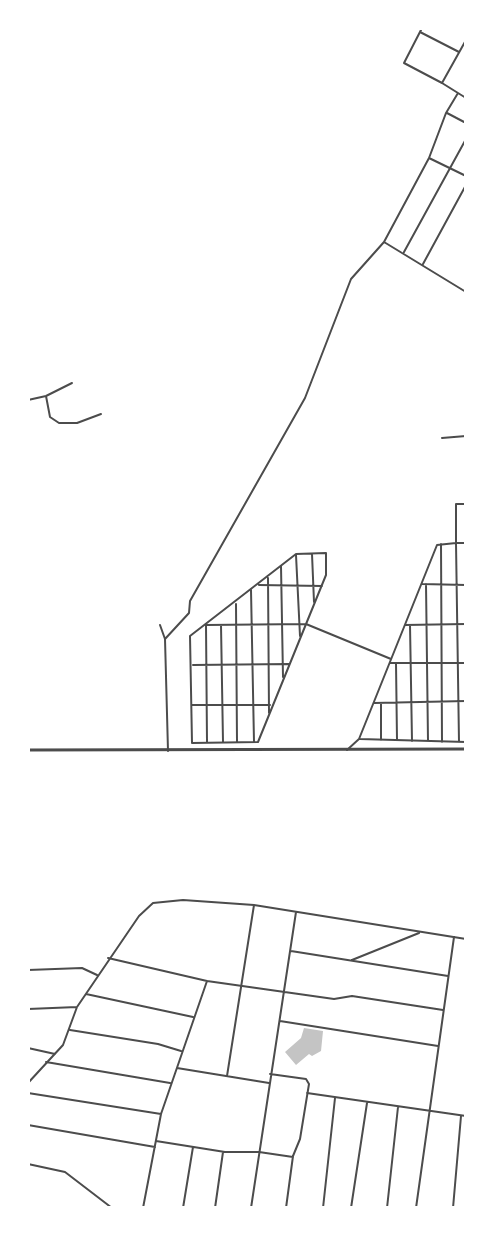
<!DOCTYPE html>
<html>
<head>
<meta charset="utf-8">
<style>
	body { margin:0 }
	#map { position:relative; width:494px; height:1236px; overflow:hidden; background:#fff; font-family:Mulish,sans-serif }
	canvas { display:block }
	.frame { position:absolute; inset:0; border:30px solid #fff; pointer-events:none }
</style>
</head>
<body>
<div id="map">
<canvas width="494" height="1236"></canvas>
<div class="frame"></div>
</div>
<script>
const ctx = document.querySelector('canvas').getContext('2d');
ctx.lineJoin = 'round';
function fillPath(path, color) { ctx.fillStyle = color; ctx.fill(path, 'evenodd'); }
const poly = rows => new Path2D(rows.map(r => 'M' + r).join(''));
function stroke(path, color, width, dash) { ctx.strokeStyle = color; ctx.lineWidth = width; ctx.lineCap = dash ? 'butt' : 'round'; ctx.setLineDash(dash || []); ctx.stroke(path); }
fillPath(poly([
	[304,1028,323,1031,321,1051,312,1056,309,1054,296,1065,285,1052,301,1038]
]), '#c4c4c4');
stroke(poly([
	[422,28,404,63,442,83],
	[420,32,459,52],
	[466,40,442,83,466,98],
	[458,93,446,113,429,158,384,242,466,292],
	[447,113,466,123],
	[429,158,466,176],
	[404,252,466,139],
	[423,264,466,185],
	[46,396,50,417,59,423,77,423,101,414],
	[28,400,46,396,72,383],
	[442,438,466,436],
	[441,544,442,742],
	[326,553,326,575,258,742,192,743,190,636,296,554,326,553],
	[312,554,314,602],
	[296,555,300,636],
	[281,566,283,677],
	[268,578,269,713],
	[422,584,466,585],
	[426,584,428,741],
	[259,585,322,586],
	[251,590,254,742],
	[236,604,237,742],
	[160,625,165,639,168,751],
	[221,625,223,742],
	[405,625,466,624],
	[410,625,412,741],
	[165,639,189,613,190,601,305,398,351,279,384,242],
	[390,663,466,663],
	[396,663,397,740],
	[193,665,289,664],
	[374,703,466,701],
	[192,705,270,705],
	[360,739,466,742],
	[381,740,381,704],
	[207,742,206,625,306,624,391,659],
	[459,742,456,543,466,543],
	[347,750,359,739,437,545,456,543,456,504,466,504],
	[291,951,448,976],
	[108,958,207,981,334,999,352,996,443,1010],
	[352,960,419,933],
	[28,970,82,968,97,975],
	[86,994,193,1017],
	[28,1009,77,1007],
	[280,1021,438,1046],
	[70,1030,158,1044,181,1051],
	[28,1048,55,1054],
	[46,1062,170,1083],
	[177,1068,269,1083],
	[270,1074,306,1079,309,1084,300,1139,293,1156,286,1208],
	[227,1076,254,905],
	[28,1083,63,1045,77,1007,139,916,153,903,183,900,254,905,466,939],
	[28,1093,161,1114],
	[307,1093,466,1116],
	[28,1125,155,1147],
	[156,1141,225,1152,259,1152,293,1157],
	[28,1164,65,1172,112,1208],
	[143,1208,161,1114,207,981],
	[183,1208,193,1147],
	[215,1208,223,1152],
	[251,1208,296,912],
	[323,1208,335,1098],
	[351,1208,367,1103],
	[387,1208,398,1107],
	[416,1208,454,937],
	[453,1208,461,1116]
]), '#4c4c4c', 2);
stroke(poly([
	[28,750,466,749]
]), '#4c4c4c', 3);
</script>
</body>
</html>
